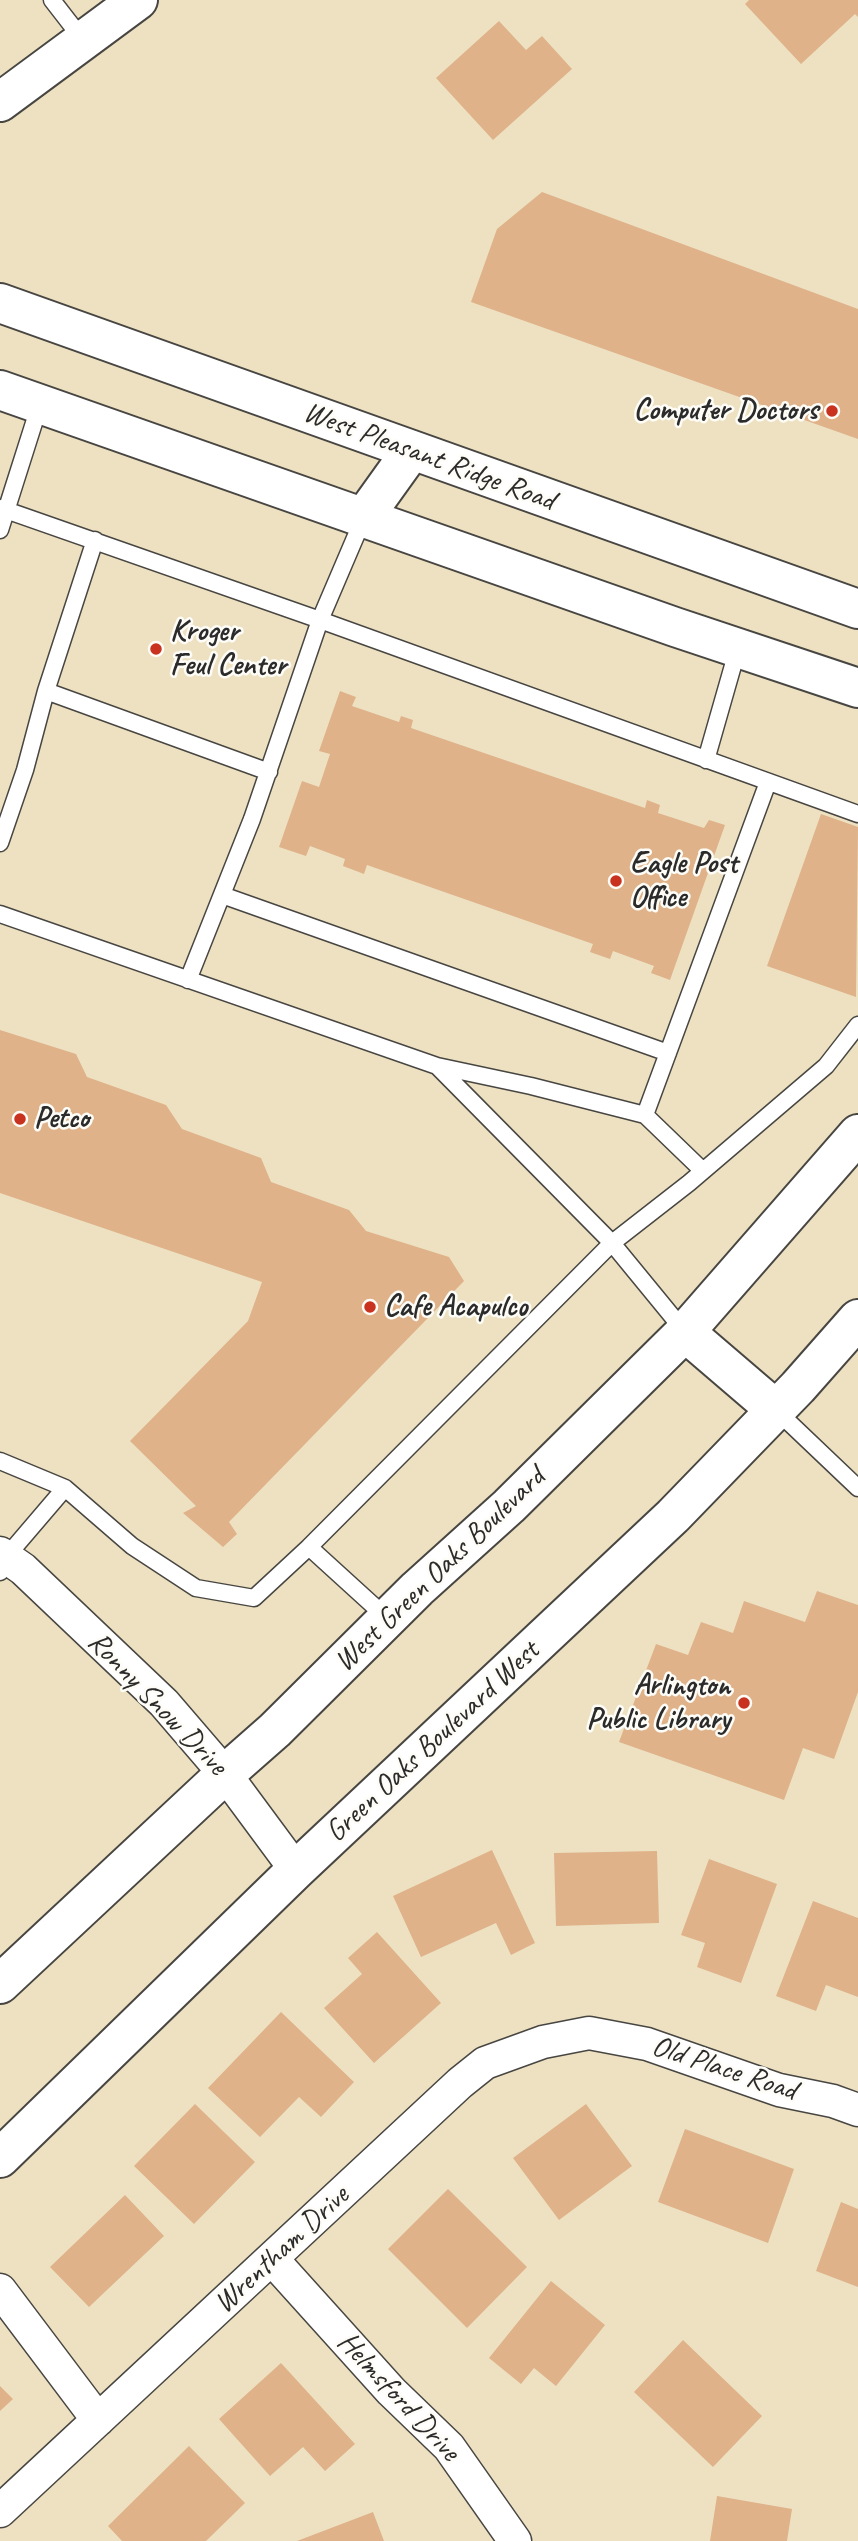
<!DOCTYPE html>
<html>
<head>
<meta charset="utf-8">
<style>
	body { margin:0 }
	canvas { display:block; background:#ede1c1 }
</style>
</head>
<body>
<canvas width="858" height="2541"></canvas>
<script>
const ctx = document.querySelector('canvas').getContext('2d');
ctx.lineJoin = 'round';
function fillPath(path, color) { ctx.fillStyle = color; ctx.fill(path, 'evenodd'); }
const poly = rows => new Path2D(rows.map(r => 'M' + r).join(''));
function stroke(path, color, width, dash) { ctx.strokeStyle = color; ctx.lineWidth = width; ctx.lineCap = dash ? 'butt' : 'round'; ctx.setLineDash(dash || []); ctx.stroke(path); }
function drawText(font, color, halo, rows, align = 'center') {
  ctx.font = font + ' Caveat,sans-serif'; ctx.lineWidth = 5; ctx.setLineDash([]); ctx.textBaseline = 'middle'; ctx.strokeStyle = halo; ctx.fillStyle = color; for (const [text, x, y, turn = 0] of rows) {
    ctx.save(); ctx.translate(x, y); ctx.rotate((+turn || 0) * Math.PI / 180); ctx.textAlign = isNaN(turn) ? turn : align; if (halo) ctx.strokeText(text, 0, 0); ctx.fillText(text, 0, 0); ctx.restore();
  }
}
fillPath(poly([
	[749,0,858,0,858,17,855,14,801,64,745,4],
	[499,21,526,50,542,36,572,69,493,140,436,78],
	[542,192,858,309,858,439,471,302,497,229],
	[340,691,356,697,352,706,399,722,401,716,413,720,411,728,645,808,647,800,660,805,658,813,704,828,709,820,725,825,670,980,651,973,654,966,613,951,610,959,590,952,593,944,367,865,364,874,343,866,345,859,310,846,306,856,279,847,302,781,319,787,330,754,319,751],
	[821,814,858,827,856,997,767,966],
	[0,1030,76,1054,87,1077,166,1105,182,1129,261,1158,271,1182,349,1210,366,1231,449,1257,464,1281,229,1522,237,1534,223,1547,183,1513,196,1506,130,1441,248,1321,262,1282,0,1193],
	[817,1591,858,1605,858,1692,834,1759,803,1748,784,1800,619,1742,656,1644,688,1655,701,1622,733,1633,744,1601,805,1622],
	[492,1850,535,1943,511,1955,496,1923,421,1957,393,1896],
	[657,1851,659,1923,556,1926,554,1853],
	[709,1859,777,1884,741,1983,697,1967,705,1943,681,1935],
	[813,1901,858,1918,858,1997,826,1985,816,2011,776,1996],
	[377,1932,441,2003,374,2063,324,2008,362,1974,348,1958],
	[281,2012,354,2082,321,2117,299,2097,260,2137,208,2088],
	[195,2104,255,2162,194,2224,134,2166],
	[586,2104,632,2166,559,2220,513,2158],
	[685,2129,794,2169,768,2243,658,2202],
	[448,2189,527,2267,467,2328,388,2249],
	[125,2195,164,2236,89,2307,50,2267],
	[841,2202,858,2209,858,2287,816,2271],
	[551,2281,605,2325,556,2386,534,2368,521,2384,489,2358],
	[683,2340,762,2416,713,2467,634,2392],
	[281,2363,355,2444,325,2471,303,2447,270,2476,219,2419],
	[0,2386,13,2399,0,2411],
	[189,2446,245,2503,206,2541,122,2541,108,2526],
	[717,2496,792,2509,787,2541,710,2541],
	[373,2512,384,2541,297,2541]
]), '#dfb28a');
const service = poly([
	[52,0,83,40],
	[0,508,320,620,858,814],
	[0,530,40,404],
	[95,540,46,691,269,772],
	[706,760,738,648],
	[0,843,25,770,46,691],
	[222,895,668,1053],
	[0,914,437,1066,612,1243,309,1547,254,1598,196,1588,132,1546,65,1488,0,1461],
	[188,980,252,819,320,620,364,517],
	[437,1066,531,1086,645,1115],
	[703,1171,645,1115,768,782],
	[685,1332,612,1243,689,1183,826,1066,858,1025],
	[776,1410,858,1488],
	[309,1547,387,1618],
	[0,1572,6,1557,65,1488]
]);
const minor = poly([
	[0,1553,23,1569,164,1703,225,1774,296,1870],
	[272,2259,391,2391,449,2447,515,2541],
	[0,2290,98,2420],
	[0,2511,460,2083,485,2063,543,2042,589,2033,647,2044,779,2090,833,2101,858,2110]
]);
const tertiary = poly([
	[0,102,138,0]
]);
const secondary = poly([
	[0,303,858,609],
	[0,390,675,627,858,688],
	[364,517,412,450],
	[685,1332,776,1410],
	[0,1984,225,1774,275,1730,417,1589,509,1506,685,1332,858,1134],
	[0,2158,296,1870,673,1516,798,1387,858,1319]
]);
stroke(service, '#484642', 19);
stroke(minor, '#484642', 35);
stroke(tertiary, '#484642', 42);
stroke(secondary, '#484642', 42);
stroke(service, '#fff', 16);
stroke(minor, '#fff', 32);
stroke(tertiary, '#fff', 38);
stroke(secondary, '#fff', 38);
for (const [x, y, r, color] of [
	[832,411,7,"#c8321e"],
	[156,649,7,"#c8321e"],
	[616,881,7,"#c8321e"],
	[20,1119,7,"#c8321e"],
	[370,1307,7,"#c8321e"],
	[744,1703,7,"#c8321e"]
]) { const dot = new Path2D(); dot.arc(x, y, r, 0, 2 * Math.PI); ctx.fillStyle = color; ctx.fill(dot); stroke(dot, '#fdfcf7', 2.5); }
drawText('bold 30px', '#2b2b2b', '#fdfcf7', [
	["Computer Doctors",818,411,"right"],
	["Kroger",170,632],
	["Feul Center",170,666],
	["Eagle Post",630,864],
	["Office",630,898],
	["Petco",34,1119],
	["Cafe Acapulco",384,1307],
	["Arlington",730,1686,"right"],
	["Public Library",730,1720,"right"]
], 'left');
drawText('30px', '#2b2b2b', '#fdfcf7', [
	["West Pleasant Ridge Road",429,457,20],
	["West Green Oaks Boulevard",440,1570,-44],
	["Ronny Snow Drive",157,1704,46],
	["Green Oaks Boulevard West",433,1742,-43],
	["Old Place Road",724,2069,18],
	["Wrentham Drive",282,2250,-43],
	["Helmsford Drive",398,2397,47]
]);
</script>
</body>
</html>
